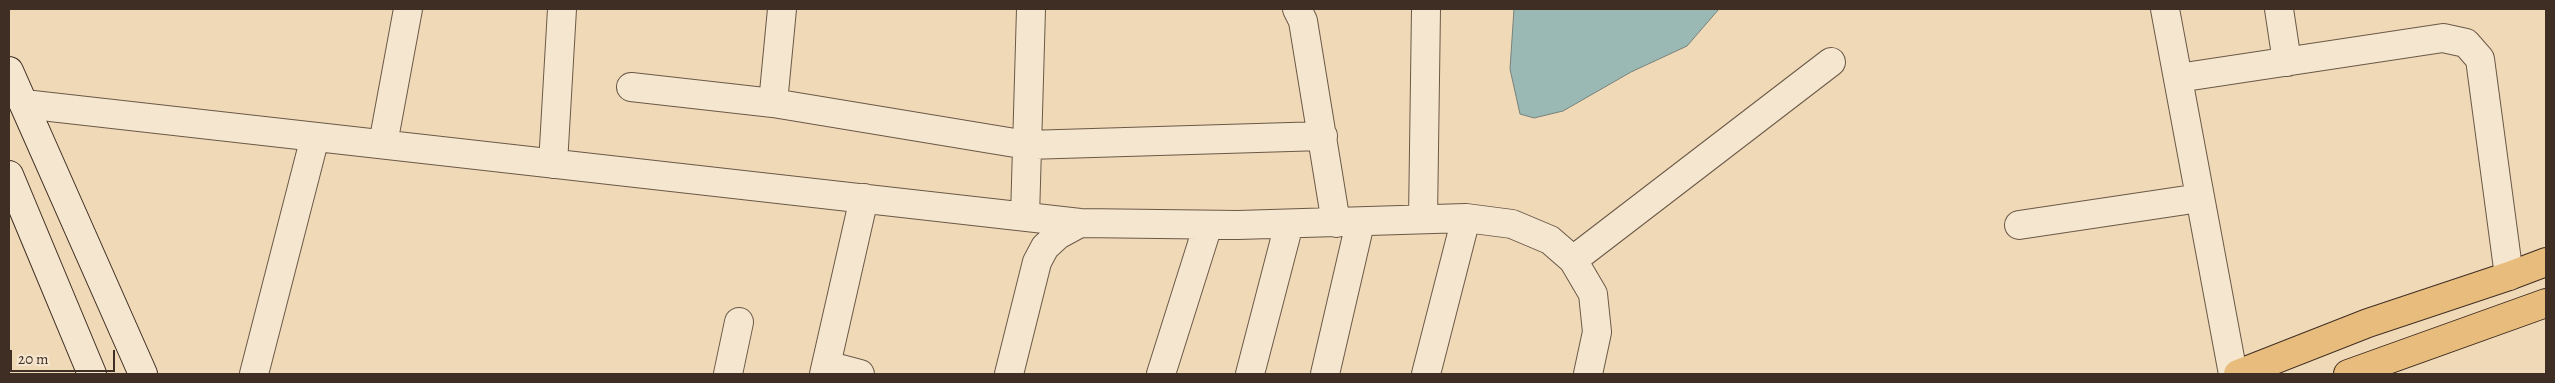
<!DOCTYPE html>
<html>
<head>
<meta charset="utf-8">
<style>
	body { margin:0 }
	#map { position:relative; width:2555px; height:383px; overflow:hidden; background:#f0d9b7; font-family:Alegreya,serif }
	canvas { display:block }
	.frame { position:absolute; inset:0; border:10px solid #3f2e23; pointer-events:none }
	.scale { position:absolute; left:10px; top:350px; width:105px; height:22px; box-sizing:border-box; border:2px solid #3f2e23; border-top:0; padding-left:6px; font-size:15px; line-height:18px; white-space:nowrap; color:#3f2e23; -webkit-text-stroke:4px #f5e6d0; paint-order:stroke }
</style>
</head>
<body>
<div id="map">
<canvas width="2555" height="383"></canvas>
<div class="frame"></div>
<div class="scale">20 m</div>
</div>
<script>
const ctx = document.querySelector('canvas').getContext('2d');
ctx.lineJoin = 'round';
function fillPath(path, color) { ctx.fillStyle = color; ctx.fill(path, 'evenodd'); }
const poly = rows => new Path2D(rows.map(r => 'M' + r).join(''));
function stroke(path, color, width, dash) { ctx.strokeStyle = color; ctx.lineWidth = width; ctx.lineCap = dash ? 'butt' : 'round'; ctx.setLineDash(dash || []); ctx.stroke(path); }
const water = poly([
	[1514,9,1719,9,1687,46,1631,72,1563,111,1534,118,1520,114,1510,69,1514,9]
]);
fillPath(water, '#9bb9b4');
stroke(water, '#76817a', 1);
const street = poly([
	[1297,9,1303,21,1336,223],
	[2165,9,2233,374],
	[2279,9,2287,62],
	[2178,78,2443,38,2466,43,2480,59,2509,276],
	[631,87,773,103,1027,145,1323,136],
	[773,103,782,9],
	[24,104,1080,223,1238,225,1466,218,1512,224,1550,240,1573,260,1593,294,1597,332,1588,374],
	[383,144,408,9],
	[553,164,562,9],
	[1025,217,1031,9],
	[1423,219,1426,9],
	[2019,225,2200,198],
	[1573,260,1831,62],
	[826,365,860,374],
	[254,374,315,137],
	[728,374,739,322],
	[824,374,864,198],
	[1009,374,1037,262,1045,247,1058,235,1080,223],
	[1161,374,1208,225],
	[1250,374,1289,224],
	[1325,374,1360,223],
	[1426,374,1466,218]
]);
const secondary = poly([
	[9,71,143,374],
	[9,175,92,374]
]);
const primary = poly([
	[2238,374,2368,323,2509,276,2546,262],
	[2348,374,2546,303]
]);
stroke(street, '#6b5948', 30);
stroke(secondary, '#3f2e23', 30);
stroke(primary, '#3f2e23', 30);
stroke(street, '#f5e6d0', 28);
stroke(secondary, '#f5e6d0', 28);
stroke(primary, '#e8bc7c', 28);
</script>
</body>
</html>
